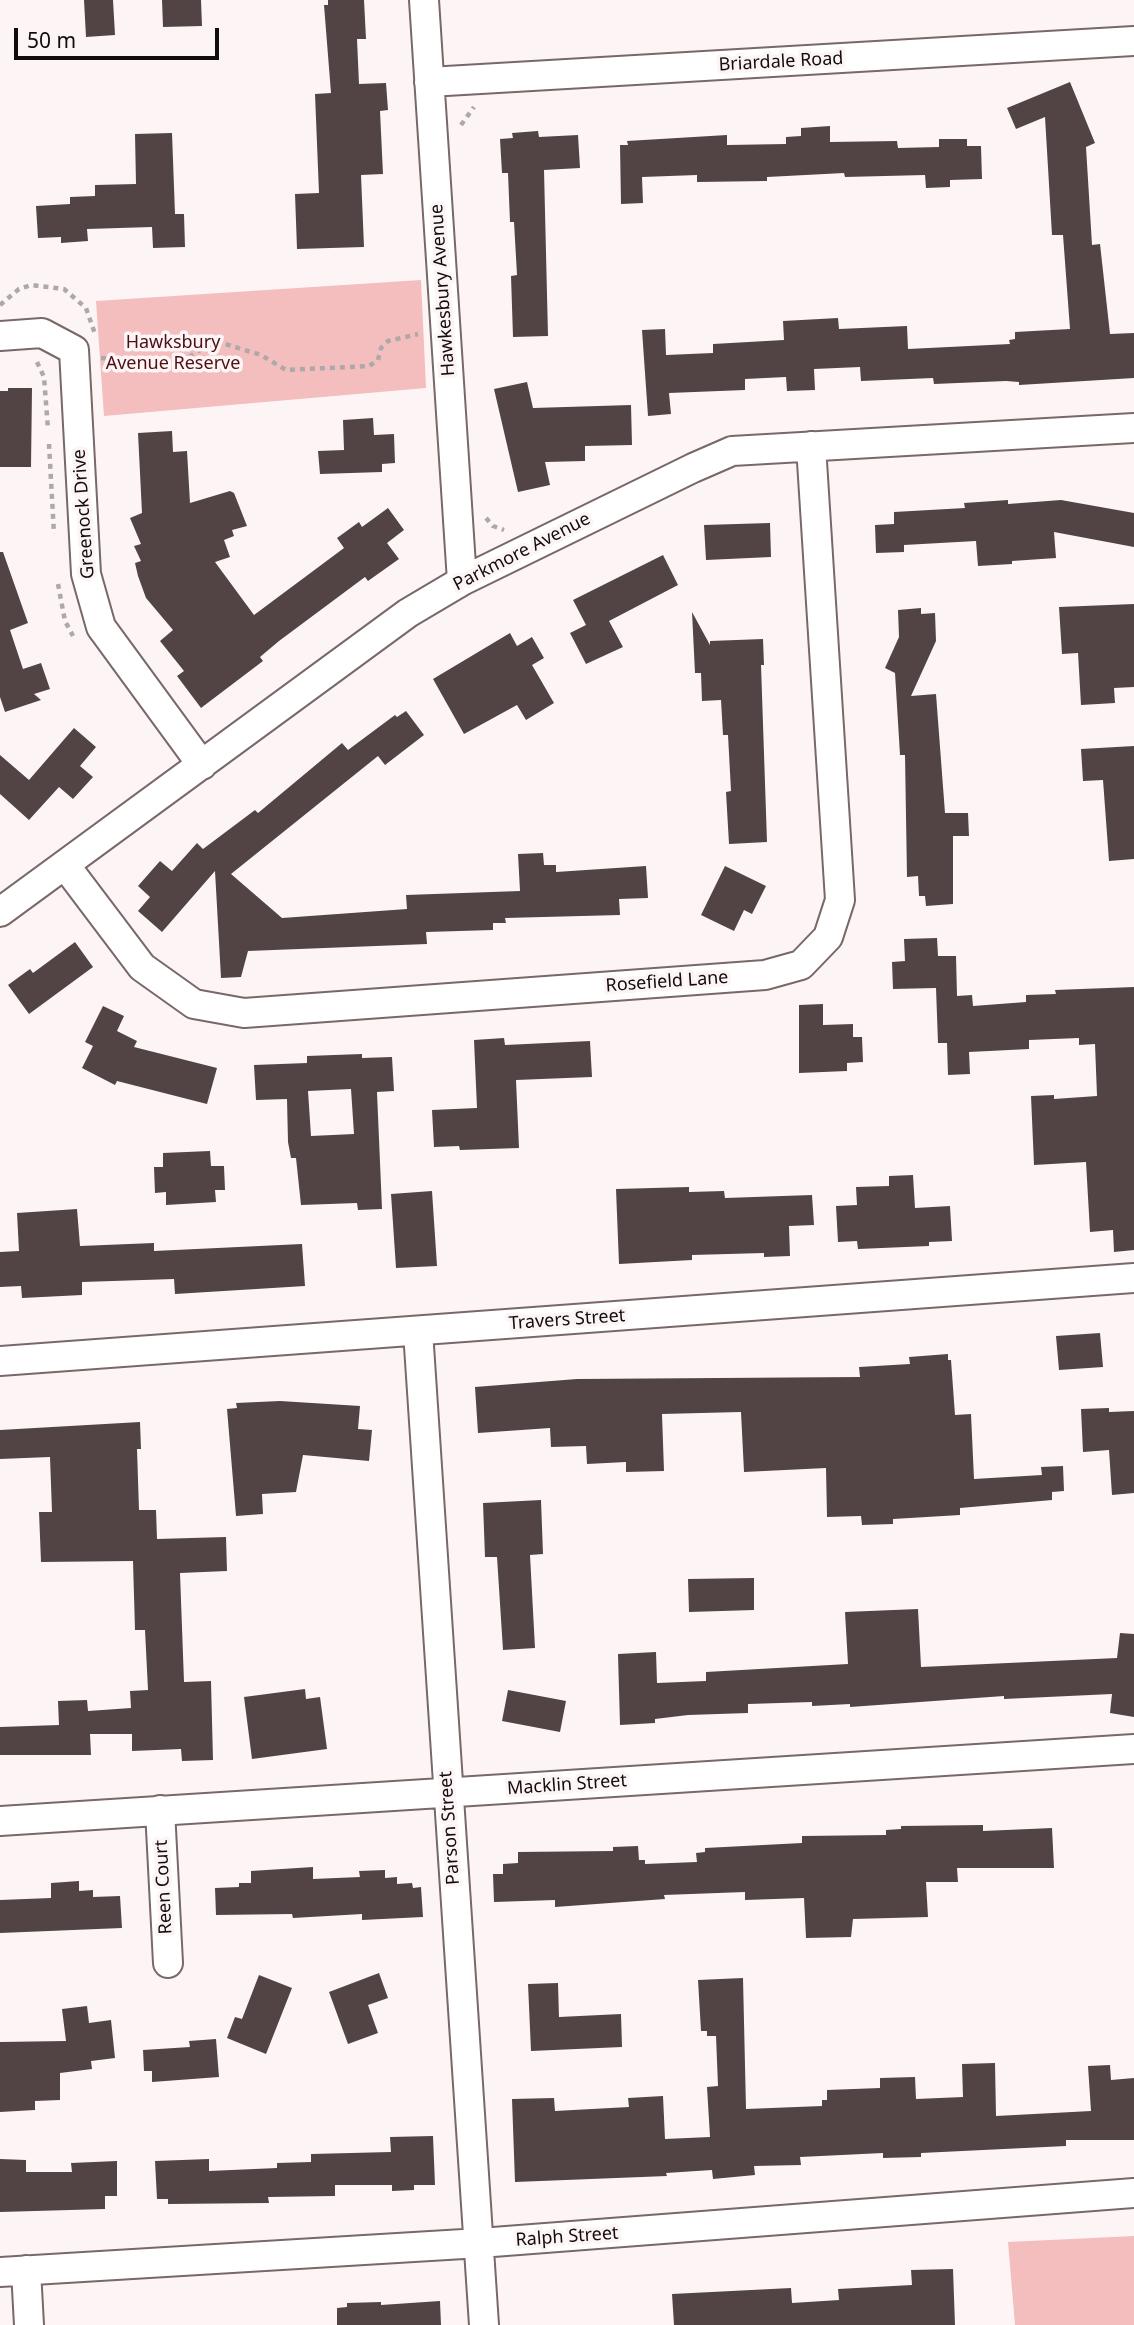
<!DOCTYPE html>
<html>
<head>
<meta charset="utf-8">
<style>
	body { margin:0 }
	#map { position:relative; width:1134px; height:2325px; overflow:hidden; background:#fdf5f5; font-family:"Noto Sans",sans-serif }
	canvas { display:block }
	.scale { position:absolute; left:14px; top:28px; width:205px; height:32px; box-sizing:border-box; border:4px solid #120c0c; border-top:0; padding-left:9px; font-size:21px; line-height:24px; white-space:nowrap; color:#120c0c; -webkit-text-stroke:5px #fdf5f5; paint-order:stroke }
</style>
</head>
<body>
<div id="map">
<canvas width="1134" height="2325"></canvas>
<div class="scale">50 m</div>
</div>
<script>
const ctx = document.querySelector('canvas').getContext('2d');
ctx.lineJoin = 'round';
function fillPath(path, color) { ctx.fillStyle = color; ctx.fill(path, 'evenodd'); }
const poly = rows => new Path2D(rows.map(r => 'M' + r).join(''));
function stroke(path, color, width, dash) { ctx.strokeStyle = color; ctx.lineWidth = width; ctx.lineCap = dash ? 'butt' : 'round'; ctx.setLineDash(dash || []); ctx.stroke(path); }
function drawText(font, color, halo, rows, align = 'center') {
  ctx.font = font + ' "Noto Sans",sans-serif'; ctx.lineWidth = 7; ctx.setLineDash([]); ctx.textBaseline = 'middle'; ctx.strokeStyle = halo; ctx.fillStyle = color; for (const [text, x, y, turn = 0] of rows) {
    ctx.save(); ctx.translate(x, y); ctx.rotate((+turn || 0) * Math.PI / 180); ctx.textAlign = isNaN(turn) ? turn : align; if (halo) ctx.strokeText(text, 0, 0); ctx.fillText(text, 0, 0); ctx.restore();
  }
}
fillPath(poly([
	[421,280,426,388,104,416,96,301],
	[1134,2236,1134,2325,1015,2325,1008,2242]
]), '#f3bebd');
fillPath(poly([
	[84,0,113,0,115,35,86,37],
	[162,0,201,0,202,26,163,27],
	[328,0,364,0,366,39,357,39,359,84,386,83,388,110,380,111,383,174,361,175,364,247,297,249,295,194,319,193,315,94,331,93,324,5,328,5],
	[1070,82,1095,143,1086,147,1092,245,1100,244,1110,334,1134,333,1134,378,1019,385,1019,382,1006,381,934,384,933,378,861,381,860,367,814,369,815,390,787,391,786,377,745,379,745,390,669,393,671,414,648,416,642,330,665,329,666,355,713,353,713,344,784,340,783,321,838,318,839,329,907,326,908,349,1010,344,1009,340,1015,339,1015,332,1070,329,1063,235,1052,235,1045,117,1016,129,1007,108],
	[830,126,830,142,897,141,898,148,939,147,939,139,967,139,967,146,981,146,982,179,950,180,950,187,926,188,925,175,845,177,844,173,767,177,767,181,697,182,697,175,642,177,643,203,621,204,620,145,628,145,627,141,727,135,727,145,786,144,786,137,801,136,801,128],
	[538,131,539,137,578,135,580,168,544,170,548,336,513,337,511,276,517,275,514,222,510,222,508,173,502,173,500,139,513,138,512,133],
	[172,133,175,214,184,214,185,247,153,248,152,227,87,229,88,241,61,243,61,237,38,238,36,206,70,204,70,197,95,196,95,185,136,184,135,134],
	[527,382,533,408,631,405,632,445,585,446,585,461,545,462,550,485,518,492,494,389],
	[8,388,32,388,31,467,0,467,0,391,8,391],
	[373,418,374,435,394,434,395,463,382,464,382,472,320,474,318,451,344,450,343,420],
	[172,431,173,452,187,451,190,503,230,491,234,493,247,526,232,530,234,536,224,540,230,557,215,562,254,615,344,548,337,538,359,522,362,527,388,508,404,530,387,543,399,559,368,581,365,577,279,641,260,657,263,661,201,708,177,676,184,671,160,641,173,630,146,598,138,576,135,563,141,561,134,546,141,544,130,518,142,513,138,433],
	[1008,500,1008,504,1061,500,1134,513,1134,547,1054,532,1056,558,1012,561,1012,564,978,566,976,541,904,545,904,552,876,553,875,525,894,524,894,512,965,508,964,503],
	[770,523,771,557,706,560,704,525],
	[0,552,3,552,28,623,10,630,23,669,41,663,50,689,34,694,41,700,5,712,0,697],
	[663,555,678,585,609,621,623,647,586,664,570,633,586,625,573,600],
	[1134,604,1134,687,1114,688,1115,703,1081,705,1078,653,1062,654,1059,607],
	[921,608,921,614,935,613,936,641,911,696,936,694,945,813,968,813,969,836,953,836,953,904,926,906,925,896,919,896,918,876,907,877,905,755,900,755,895,673,885,668,899,637,898,610],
	[692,612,710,645,710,641,763,639,764,665,761,665,767,842,729,844,726,792,731,791,728,735,723,735,721,700,702,701,701,673,695,673],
	[510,633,517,646,532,637,544,658,532,665,554,703,526,720,517,705,464,734,433,679],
	[406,711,424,735,385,765,378,756,231,874,282,918,407,909,406,895,520,891,518,854,543,853,544,865,556,865,556,872,646,866,648,898,619,899,620,915,505,918,506,923,493,923,493,930,426,932,427,944,248,951,241,977,221,978,215,871,162,932,138,911,150,897,138,886,160,861,172,871,197,843,203,849,255,810,258,813,342,743,348,750,395,715,397,717],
	[74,728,96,747,80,766,93,777,73,799,59,787,29,820,0,794,0,755,29,780],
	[1134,746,1134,859,1109,861,1103,780,1083,781,1081,749],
	[725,866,766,886,752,914,744,910,734,931,701,915],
	[937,938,938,956,956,956,957,996,972,995,973,1006,1026,1002,1026,995,1056,994,1055,990,1134,987,1134,1250,1114,1252,1113,1230,1090,1232,1086,1162,1034,1165,1031,1096,1054,1095,1054,1099,1097,1096,1095,1044,1079,1045,1079,1038,1029,1040,1029,1049,969,1052,970,1074,948,1075,947,1043,938,1043,936,988,893,989,892,962,905,961,904,939],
	[75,942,93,967,29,1014,8,985,30,969,33,973],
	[823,1004,823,1025,853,1024,853,1037,862,1037,863,1062,847,1063,847,1071,799,1073,799,1005],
	[103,1006,124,1016,117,1031,137,1041,134,1047,217,1068,207,1104,117,1081,115,1085,82,1068,93,1046,85,1042],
	[504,1038,505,1045,590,1041,592,1077,516,1080,519,1148,460,1150,459,1146,434,1147,432,1110,477,1108,474,1040],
	[362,1054,362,1058,392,1057,394,1091,377,1092,382,1209,358,1210,357,1203,301,1205,296,1158,291,1158,288,1142,287,1099,256,1100,254,1065,307,1063,307,1056],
	[351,1089,354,1134,311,1136,308,1091],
	[210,1151,211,1166,224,1166,225,1190,215,1190,216,1202,166,1205,166,1192,155,1193,154,1167,163,1167,163,1153],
	[913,1175,915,1208,950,1206,952,1241,929,1242,929,1246,858,1249,857,1241,838,1242,836,1206,857,1205,856,1187,889,1186,889,1176],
	[689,1187,689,1192,724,1191,725,1198,812,1195,814,1225,789,1226,790,1256,764,1257,764,1253,692,1255,692,1260,619,1264,616,1189],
	[432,1191,437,1266,396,1268,391,1194],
	[77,1209,80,1246,154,1243,154,1251,302,1244,305,1286,175,1294,174,1279,82,1282,82,1295,22,1298,21,1286,0,1287,0,1252,19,1251,17,1213],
	[1100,1333,1103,1367,1059,1370,1056,1336],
	[948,1354,948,1360,951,1360,955,1415,971,1414,974,1479,1042,1475,1041,1467,1063,1466,1064,1491,1052,1492,1052,1500,960,1508,960,1515,893,1519,893,1524,862,1525,861,1516,827,1517,826,1468,744,1472,741,1412,662,1414,664,1471,626,1472,626,1462,587,1464,586,1446,551,1447,550,1428,478,1433,475,1387,577,1379,860,1377,859,1367,910,1364,909,1357],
	[280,1401,360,1406,358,1429,372,1430,369,1461,303,1455,296,1492,262,1494,263,1514,236,1516,227,1409,237,1408,236,1403],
	[1109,1408,1109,1412,1134,1411,1134,1493,1112,1495,1109,1450,1083,1452,1081,1409],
	[140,1422,141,1449,137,1449,139,1510,156,1510,157,1539,226,1537,227,1571,180,1573,184,1682,211,1681,213,1760,182,1761,181,1749,132,1751,132,1734,90,1734,91,1755,0,1755,0,1727,59,1725,58,1701,87,1700,88,1711,131,1708,130,1691,148,1690,145,1630,135,1630,133,1561,41,1562,39,1512,52,1512,50,1457,0,1459,0,1430],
	[541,1500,543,1554,530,1555,535,1648,503,1650,497,1557,485,1557,483,1503],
	[754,1578,754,1610,689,1612,688,1579],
	[918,1609,921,1667,1117,1658,1120,1633,1134,1634,1134,1717,1110,1713,1112,1694,1004,1699,1004,1696,850,1707,850,1704,812,1706,812,1702,748,1704,748,1713,688,1715,655,1719,655,1723,620,1725,618,1654,656,1652,657,1683,706,1681,706,1672,848,1664,845,1612],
	[305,1689,306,1699,320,1697,327,1749,252,1759,244,1697],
	[508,1690,566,1701,560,1732,502,1721],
	[983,1825,983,1831,1052,1828,1054,1868,957,1868,958,1882,926,1882,928,1917,853,1919,851,1937,806,1938,804,1898,745,1900,745,1892,664,1895,665,1899,555,1907,555,1900,494,1902,493,1874,503,1874,503,1864,518,1863,518,1852,613,1851,613,1847,638,1846,639,1860,645,1860,645,1864,697,1862,696,1853,705,1852,705,1848,802,1843,802,1836,886,1835,886,1830,901,1829,901,1826],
	[313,1867,313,1879,360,1877,359,1871,385,1870,385,1878,397,1877,397,1884,412,1883,413,1888,421,1887,423,1917,362,1920,362,1914,293,1918,292,1914,216,1915,215,1888,239,1887,239,1883,251,1883,251,1871],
	[79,1881,79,1891,93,1890,93,1897,120,1896,122,1928,0,1933,0,1900,51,1898,51,1883],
	[379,1973,388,1998,368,2005,378,2033,348,2044,329,1992],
	[259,1975,292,1988,266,2054,227,2038,235,2017,242,2019],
	[743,1978,746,2109,822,2106,822,2100,827,2100,827,2090,880,2088,880,2078,915,2077,916,2099,963,2097,962,2064,995,2063,996,2116,1091,2111,1088,2066,1110,2065,1111,2080,1134,2078,1134,2140,1066,2140,1066,2146,921,2153,921,2157,883,2158,883,2153,800,2157,801,2165,754,2166,755,2175,713,2179,712,2170,666,2173,667,2176,515,2182,512,2099,554,2098,555,2111,629,2107,628,2098,663,2096,665,2139,710,2137,707,2087,718,2086,716,2036,707,2036,707,2031,701,2031,698,1980],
	[558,1983,559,2017,621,2014,622,2047,531,2051,528,1984],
	[87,2006,89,2023,111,2020,115,2058,91,2061,92,2069,60,2073,60,2100,35,2101,35,2110,0,2112,0,2042,66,2041,62,2009],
	[216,2039,219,2077,152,2082,152,2071,144,2071,143,2050,190,2047,189,2041],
	[433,2136,435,2185,414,2185,414,2190,392,2191,392,2185,335,2185,335,2196,268,2197,269,2203,168,2204,168,2199,157,2199,155,2161,209,2159,209,2171,277,2168,277,2163,311,2162,311,2154,391,2152,390,2137],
	[0,2159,26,2160,26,2172,72,2172,71,2163,117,2161,117,2196,105,2196,105,2209,0,2212],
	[953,2269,955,2325,674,2325,672,2294,791,2288,792,2303,839,2300,838,2289,912,2285,911,2270],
	[440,2301,441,2325,337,2325,337,2308,347,2307,347,2303,381,2302,381,2305]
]), '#524444');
const minor = poly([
	[424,0,462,581],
	[429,82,1134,41],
	[0,336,42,333,74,350,86,574,101,627,202,765],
	[65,865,142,967,194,1004,244,1013,765,975,801,965,828,937,840,900,811,446],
	[0,912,408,613,462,581,693,468,732,451,1134,428],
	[418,1331,484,2325],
	[0,1361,1134,1278],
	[160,1810,168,1963],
	[0,1821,1134,1749],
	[26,2270,29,2325],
	[0,2272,480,2243,1134,2193]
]);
stroke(minor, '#786868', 32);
stroke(poly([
	[461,125,474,107],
	[0,305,19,289,31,285,64,289,86,308,95,334],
	[101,358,180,363,200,350,222,343,261,355,286,370,369,366,378,360,381,348,388,341,418,334],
	[37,362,44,377,48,429],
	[49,444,54,534],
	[486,518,493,526,504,530],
	[58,584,65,621,73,636]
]), '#afa8a8', 4.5, [5, 5]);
stroke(minor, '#fff', 28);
drawText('18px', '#120c0c', '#fdf5f5', [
	["Briardale Road",781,62,-3],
	["Hawkesbury Avenue",443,290,-94],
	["Greenock Drive",84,514,-94],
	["Parkmore Avenue",522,552,-27],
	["Rosefield Lane",667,982,-4],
	["Travers Street",567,1320,-4],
	["Macklin Street",567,1785,-4],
	["Parson Street",450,1828,-94],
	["Reen Court",164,1887,-93],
	["Ralph Street",567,2237,-4]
]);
drawText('18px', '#4d0e15', '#fdf5f5', [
	["Hawksbury",173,343],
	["Avenue Reserve",173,364]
]);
</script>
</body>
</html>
